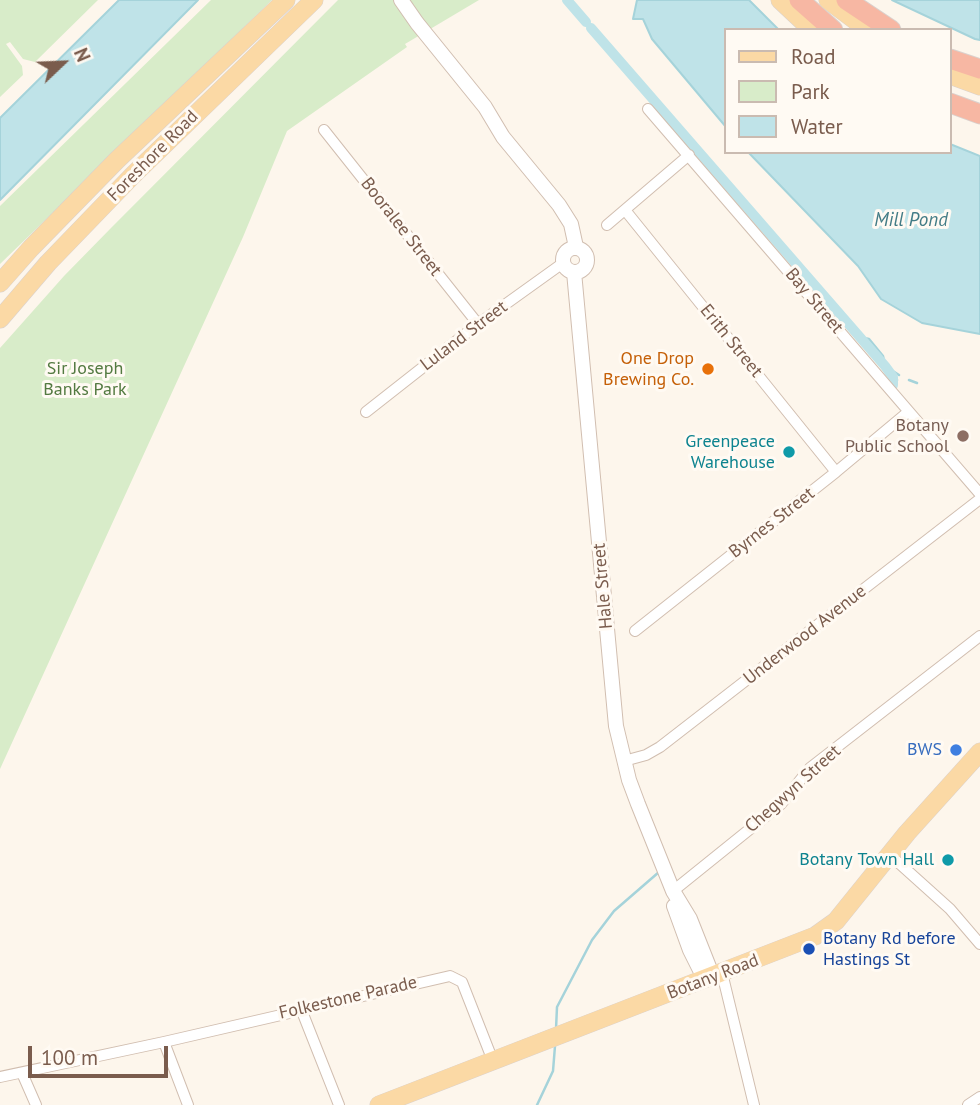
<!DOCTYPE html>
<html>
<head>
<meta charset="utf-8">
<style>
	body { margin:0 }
	#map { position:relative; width:980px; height:1105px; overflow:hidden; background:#fdf6ec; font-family:"PT Sans",sans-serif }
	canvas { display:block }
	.legend { position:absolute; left:724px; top:28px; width:228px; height:126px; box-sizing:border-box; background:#fffaf3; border:2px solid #cabbb1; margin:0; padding:9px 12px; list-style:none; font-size:21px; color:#7a5c4d }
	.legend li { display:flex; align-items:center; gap:14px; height:35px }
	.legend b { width:35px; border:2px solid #cabbb1 }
	.north { position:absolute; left:28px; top:28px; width:70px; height:70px; -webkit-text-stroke:5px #fffaf3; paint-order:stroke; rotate:67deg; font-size:19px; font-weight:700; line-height:28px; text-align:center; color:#7a5c4d }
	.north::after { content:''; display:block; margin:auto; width:24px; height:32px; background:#7a5c4d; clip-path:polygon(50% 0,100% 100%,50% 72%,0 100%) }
	.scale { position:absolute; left:28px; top:1046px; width:140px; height:32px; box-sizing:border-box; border:4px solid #7a5c4d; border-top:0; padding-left:9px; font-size:21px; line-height:24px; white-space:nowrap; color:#7a5c4d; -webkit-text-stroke:5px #fffaf3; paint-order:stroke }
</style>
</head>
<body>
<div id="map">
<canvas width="980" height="1105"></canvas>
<ul class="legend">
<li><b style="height:9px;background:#fbd9a5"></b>Road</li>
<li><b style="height:19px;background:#d8ecc9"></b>Park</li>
<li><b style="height:19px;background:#bfe3e8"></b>Water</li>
</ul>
<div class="north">N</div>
<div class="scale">100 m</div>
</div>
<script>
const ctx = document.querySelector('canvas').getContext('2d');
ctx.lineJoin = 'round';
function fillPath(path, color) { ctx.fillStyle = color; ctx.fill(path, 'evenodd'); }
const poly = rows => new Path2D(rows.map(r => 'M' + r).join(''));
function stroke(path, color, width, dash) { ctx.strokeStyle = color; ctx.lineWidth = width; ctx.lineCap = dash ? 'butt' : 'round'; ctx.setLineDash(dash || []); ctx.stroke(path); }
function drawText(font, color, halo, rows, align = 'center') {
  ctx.font = font + ' "PT Sans",sans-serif'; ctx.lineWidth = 6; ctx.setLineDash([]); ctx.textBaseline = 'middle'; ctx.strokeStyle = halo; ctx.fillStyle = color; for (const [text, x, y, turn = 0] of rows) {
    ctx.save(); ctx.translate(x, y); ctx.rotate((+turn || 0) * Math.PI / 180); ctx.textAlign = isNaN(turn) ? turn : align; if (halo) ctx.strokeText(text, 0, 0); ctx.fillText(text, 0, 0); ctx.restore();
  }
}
fillPath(poly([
	[0,0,98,0,35,62,23,59,10,42,6,44,22,66,23,75,0,97],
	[211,0,272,0,0,264,0,206],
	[338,0,479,0,405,44,407,47,287,131,243,237,0,769,0,348,64,276,110,229]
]), '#d8ecc9');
const water = poly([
	[119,0,198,0,0,200,0,118,119,0],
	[637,0,749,0,779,30,726,30,726,127,652,39,643,19,633,19,637,0],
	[892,0,980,0,980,40,975,39,892,0],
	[950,144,980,156,980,334,922,323,881,299,858,266,748,152,950,152,950,144]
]);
fillPath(water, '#bfe3e8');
stroke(water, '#a5d3da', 2);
stroke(poly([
	[859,337,869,339,883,356,885,366,899,375],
	[891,374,897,380],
	[909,380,917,383],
	[556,1029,557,1007,592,940,614,911,659,872],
	[537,1105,553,1071,555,1046]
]), '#a5d3da', 2.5);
stroke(poly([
	[567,0,586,22],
	[591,28,885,366,893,377,893,385]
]), '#bfe3e8', 10);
const minor = poly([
	[648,109,980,494],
	[324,130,478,324],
	[625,210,836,472],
	[607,225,689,155],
	[366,412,478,324,563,263],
	[635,631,836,472,908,412],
	[624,761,646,755,660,747,980,499],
	[890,855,950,909,980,944],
	[673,891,781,804,810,768,980,636],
	[722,973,754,1105],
	[301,1009,339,1105],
	[164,1042,188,1105],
	[22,1073,36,1105],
	[0,1077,164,1042,450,976,462,982,493,1061],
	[968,1105,980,1097]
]);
const tertiary = poly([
	[401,0,417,23,485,107,503,137,559,205,571,224,576,247],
	'563 260a12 12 0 1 1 24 0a12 12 0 1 1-24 0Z',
	[574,272,616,726,629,780,638,804,673,891,690,919,713,977],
	[674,906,690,950,702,974]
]);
const primary = poly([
	[780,0,812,30],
	[828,0,868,30],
	[950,75,980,86],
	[0,283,31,248,117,160,286,0],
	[0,319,48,263,133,175,314,0],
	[379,1105,815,936,836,921,907,833,980,752]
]);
const motorway = poly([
	[799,0,833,30],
	[846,0,891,30],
	[950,59,980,69],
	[950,103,980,114]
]);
stroke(minor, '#d1beb0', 12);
stroke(tertiary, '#d1beb0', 16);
stroke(primary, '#dad1cd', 19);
stroke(motorway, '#dad1cd', 21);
stroke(minor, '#fff', 10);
stroke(tertiary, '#fff', 14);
stroke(primary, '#fbd9a5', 18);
stroke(motorway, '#f7b7a3', 19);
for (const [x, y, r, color] of [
	[708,369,7,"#e8710a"],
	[963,436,7,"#8d6e63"],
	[789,452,7,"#0f9aa8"],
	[956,750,7,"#3f7fe0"],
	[948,860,7,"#0f9aa8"],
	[809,949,7,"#1a4fb4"]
]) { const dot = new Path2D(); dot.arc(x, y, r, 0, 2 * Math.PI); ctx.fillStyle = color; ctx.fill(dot); stroke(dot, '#fffaf3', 2.5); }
drawText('18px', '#7a5c4d', '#fffaf3', [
	["Foreshore Road",153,156,-45],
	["Booralee Street",401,227,52],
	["Bay Street",814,301,50],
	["Luland Street",464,336,-37],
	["Erith Street",731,341,51],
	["Byrnes Street",772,523,-38],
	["Hale Street",603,586,-95],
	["Underwood Avenue",805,635,-38],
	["Chegwyn Street",793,789,-42],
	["Botany Road",713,977,-21],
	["Folkestone Parade",348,998,-13]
]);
drawText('18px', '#c56008', '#fffaf3', [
	["One Drop",694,359],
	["Brewing Co.",694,380]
], 'right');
drawText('18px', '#537a41', '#fffaf3', [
	["Sir Joseph",85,369],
	["Banks Park",85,390]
]);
drawText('18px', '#785e54', '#fffaf3', [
	["Botany",949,426],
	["Public School",949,447]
], 'right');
drawText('18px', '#0d838f', '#fffaf3', [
	["Greenpeace",775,442],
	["Warehouse",775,463],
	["Botany Town Hall",934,860]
], 'right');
drawText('18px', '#366cbe', '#fffaf3', [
	["BWS",942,750]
], 'right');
drawText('18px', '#164399', '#fffaf3', [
	["Botany Rd before",823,939],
	["Hastings St",823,960]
], 'left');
drawText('italic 19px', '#437c86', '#fffaf3', [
	["Mill Pond",911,221]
]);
</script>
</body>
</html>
